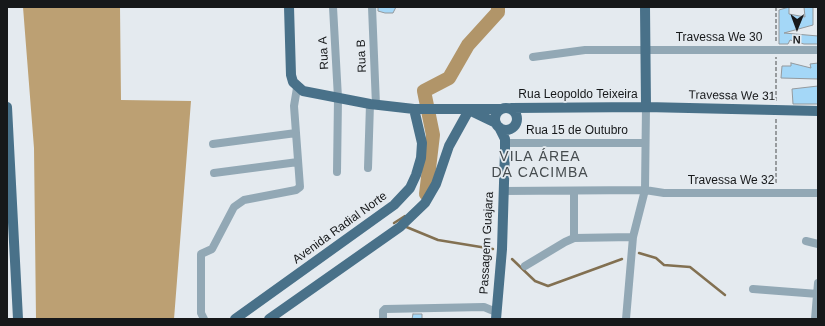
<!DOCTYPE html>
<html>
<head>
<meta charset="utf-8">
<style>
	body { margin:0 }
	#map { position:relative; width:825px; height:326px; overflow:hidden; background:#e4eaef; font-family:Arial,sans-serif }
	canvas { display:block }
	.frame { position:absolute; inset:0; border:8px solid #16181a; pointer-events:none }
	.north { position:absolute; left:777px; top:8px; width:40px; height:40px; -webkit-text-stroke:3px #e4eaef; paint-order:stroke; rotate:181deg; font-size:11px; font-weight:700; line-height:16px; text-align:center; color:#16181a }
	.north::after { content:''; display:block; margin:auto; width:14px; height:18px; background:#16181a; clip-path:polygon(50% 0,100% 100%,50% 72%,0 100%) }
</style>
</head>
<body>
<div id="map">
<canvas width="825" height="326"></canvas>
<div class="frame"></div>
<div class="north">N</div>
</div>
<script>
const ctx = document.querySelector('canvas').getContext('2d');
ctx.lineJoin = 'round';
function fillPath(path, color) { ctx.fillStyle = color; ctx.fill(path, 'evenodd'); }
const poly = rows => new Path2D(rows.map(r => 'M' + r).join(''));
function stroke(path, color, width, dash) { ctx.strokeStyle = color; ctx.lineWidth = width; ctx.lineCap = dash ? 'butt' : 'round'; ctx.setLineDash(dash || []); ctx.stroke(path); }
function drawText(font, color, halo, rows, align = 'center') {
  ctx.font = font + ' Arial,sans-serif'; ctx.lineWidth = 3.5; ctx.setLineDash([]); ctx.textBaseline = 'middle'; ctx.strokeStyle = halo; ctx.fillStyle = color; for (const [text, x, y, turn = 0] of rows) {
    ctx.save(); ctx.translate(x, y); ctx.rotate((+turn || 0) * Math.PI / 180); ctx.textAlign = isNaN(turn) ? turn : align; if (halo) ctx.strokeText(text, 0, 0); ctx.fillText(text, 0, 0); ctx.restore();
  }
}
fillPath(poly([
	[23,7,120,7,121,100,191,101,174,319,36,319,34,148]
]), '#bca073');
stroke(poly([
	[394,223,405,216],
	[404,226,438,240,493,249],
	[639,253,656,258,664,265,690,267,725,295],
	[512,259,535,281,548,286,622,259]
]), '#827051', 2.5);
stroke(poly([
	[426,194,433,135,424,91,449,78,468,45,498,12,498,7]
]), '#b19569', 14);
const building = poly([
	[378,7,396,7,393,13,385,13,378,11,378,7],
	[789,7,789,14,805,17,804,7,813,7,813,25,784,33,818,36,818,44,804,44,790,40,788,44,779,44,779,10,789,7],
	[791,63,811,68,810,64,818,63,818,79,781,78,782,66,791,66,791,63],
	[818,86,818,104,793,104,792,89,818,86],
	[413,314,422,314,422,319,412,319,413,314]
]);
fillPath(building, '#a4d7f7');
stroke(building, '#93999d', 1);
stroke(poly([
	[776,7,776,43],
	[776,101,776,57],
	[776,119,776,185]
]), '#7d8184', 1.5, [4, 2]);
stroke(poly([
	[333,7,338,98,337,172],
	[372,7,376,105],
	[533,57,585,50,818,50],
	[509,143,645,143],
	[213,144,296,133],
	[368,168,370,104],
	[214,173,298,162],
	[503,191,645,190,664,193,818,193],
	[574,191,574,238],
	[806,241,818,244],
	[525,266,565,242,574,238,633,237],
	[753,289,818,294],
	[204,319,201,313,201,254,212,249,234,207,244,200,296,190,300,187,294,106,297,88],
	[383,319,383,311,385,309,484,307,496,312],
	[626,319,633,237,645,190,646,107],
	[815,319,818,283]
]), '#92a8b5', 8);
stroke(poly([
	[289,7,291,75,293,82,303,91,370,104,414,109,500,109],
	[645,7,646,107],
	[7,107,18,319],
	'495 119a11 11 0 1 1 22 0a11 11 0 1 1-22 0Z',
	[511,108,646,107,818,111],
	[471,111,496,123],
	[235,319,394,205,410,188,416,175,421,158,422,143,414,109],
	[269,319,400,227,425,203,436,184,449,146,469,110],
	[496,319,502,249,505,150,505,139,499,127]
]), '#497189', 10);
drawText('12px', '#16181a', '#e4eaef', [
	["Travessa We 30",719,38],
	["Rua A",324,53,-93],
	["Rua B",362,56,-92],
	["Rua Leopoldo Teixeira",578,95],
	["Travessa We 31",732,96,1],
	["Rua 15 de Outubro",577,131],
	["Travessa We 32",731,181],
	["Avenida Radial Norte",340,228,-36],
	["Passagem Guajara",487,243,-87]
]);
ctx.letterSpacing = '1px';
drawText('14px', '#464c4f', '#e4eaef', [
	["VILA ÁREA",540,157],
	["DA CACIMBA",540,173]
]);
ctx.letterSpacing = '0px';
</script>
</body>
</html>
